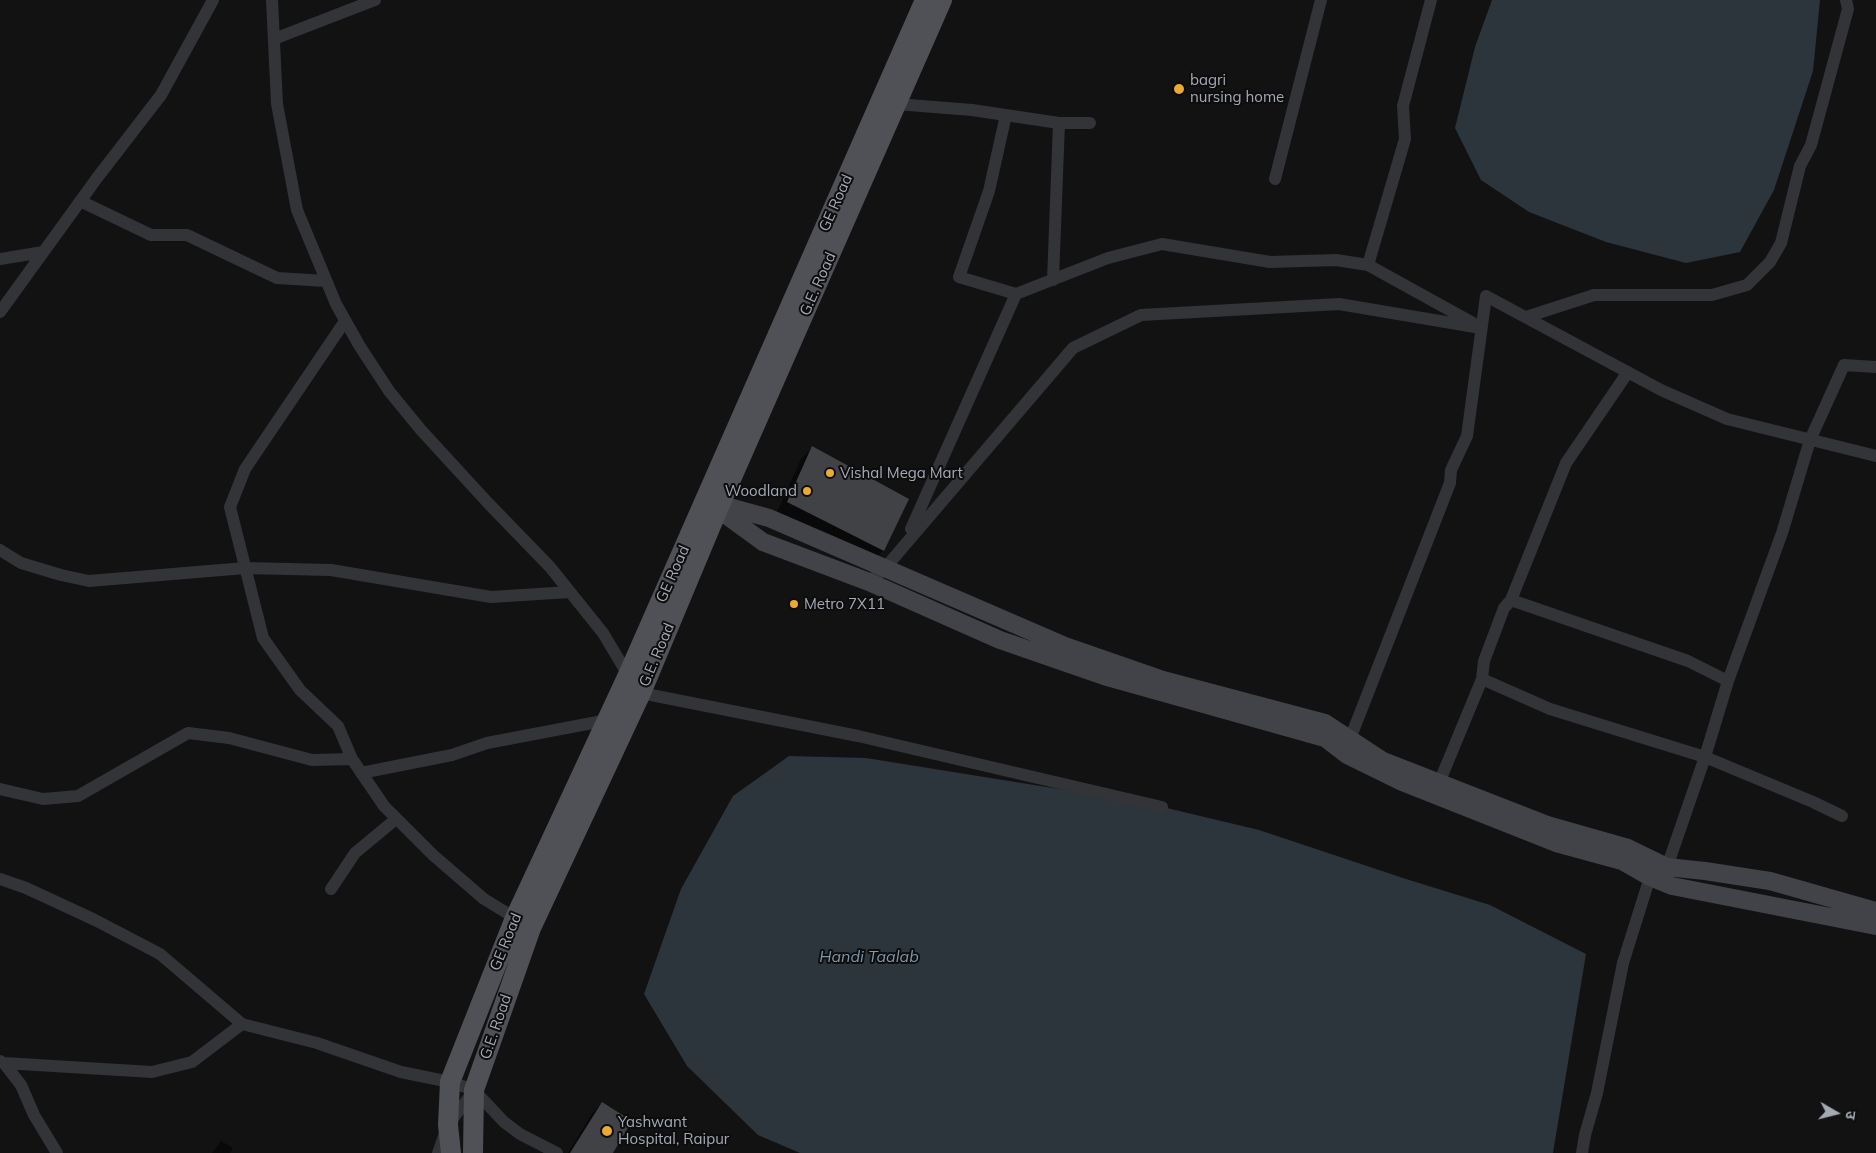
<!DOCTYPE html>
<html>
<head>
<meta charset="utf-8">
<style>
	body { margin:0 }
	#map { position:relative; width:1876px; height:1153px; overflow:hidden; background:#121213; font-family:Mulish,"Noto Sans Devanagari",sans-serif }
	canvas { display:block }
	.north { position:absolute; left:1811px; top:1088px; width:50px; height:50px; -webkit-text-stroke:4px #0d0d0e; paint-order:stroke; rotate:98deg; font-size:14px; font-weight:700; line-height:20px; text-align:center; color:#a4a9b4 }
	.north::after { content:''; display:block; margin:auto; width:18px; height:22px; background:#a4a9b4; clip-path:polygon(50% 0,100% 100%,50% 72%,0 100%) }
</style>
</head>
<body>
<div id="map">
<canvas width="1876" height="1153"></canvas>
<div class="north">उ</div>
</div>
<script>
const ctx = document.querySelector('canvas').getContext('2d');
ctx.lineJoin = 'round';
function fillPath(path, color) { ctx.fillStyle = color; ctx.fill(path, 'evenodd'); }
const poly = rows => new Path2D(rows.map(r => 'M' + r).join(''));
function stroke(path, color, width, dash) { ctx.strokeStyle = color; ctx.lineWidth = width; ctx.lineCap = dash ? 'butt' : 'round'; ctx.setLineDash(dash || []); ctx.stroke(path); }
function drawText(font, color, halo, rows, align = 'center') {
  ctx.font = font + ' Mulish,sans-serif'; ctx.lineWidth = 4; ctx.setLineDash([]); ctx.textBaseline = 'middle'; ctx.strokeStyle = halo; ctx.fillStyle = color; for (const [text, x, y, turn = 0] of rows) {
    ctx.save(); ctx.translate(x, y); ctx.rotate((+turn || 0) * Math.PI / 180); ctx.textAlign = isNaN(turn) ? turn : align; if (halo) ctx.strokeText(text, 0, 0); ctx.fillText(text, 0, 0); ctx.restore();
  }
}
fillPath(poly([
	[1492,0,1820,0,1813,71,1774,190,1740,252,1686,263,1606,242,1529,212,1481,180,1455,128,1475,47],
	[789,756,866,758,1146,803,1259,830,1406,879,1490,905,1586,954,1553,1153,800,1153,758,1135,687,1066,644,994,681,889,733,796]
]), '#2c353b');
fillPath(poly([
	[813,447,883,551,872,562,776,514,801,459],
	[602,1103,611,1153,568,1153,593,1112],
	[221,1141,233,1148,230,1153,212,1153]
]), '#0007');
fillPath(poly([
	[812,446,909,499,884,551,787,502],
	[602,1102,632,1121,613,1153,570,1153]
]), '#414246');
stroke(poly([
	[272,0,277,104,297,210,336,304,359,345,389,391,421,430,488,503,550,567,603,633,628,675,641,693,858,736,1162,807],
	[1431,0,1403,106,1405,139,1368,265,1473,323],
	[274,39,375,0],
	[896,104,972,110,1059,123,1090,123],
	[1006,115,989,191,959,277,1016,294],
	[1275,179,1321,0],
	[80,201,151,235,187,235,277,278,326,281],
	[0,259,43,252],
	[1053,280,1059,123],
	[0,312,97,178,161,95,213,0],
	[1526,317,1594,295,1712,295,1747,285,1770,262,1781,243,1800,166,1811,145,1848,9,1846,0],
	[345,321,245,469,230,507,263,638,300,690,338,726,352,759,384,806,433,855,484,899,520,921],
	[911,529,1016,294,1108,258,1162,244,1270,262,1336,260,1368,265],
	[0,550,21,563,61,575,89,581,245,568,331,570,491,597,570,592],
	[869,582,886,567,1073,348,1141,315,1339,304,1481,328],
	[1511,600,1688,661,1728,681],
	[1482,679,1550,709,1705,757,1813,802,1842,816],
	[1348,747,1350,739,1450,483,1451,470,1467,436,1486,296,1661,390,1727,419,1876,456],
	[361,773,452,755,487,743,608,720],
	[1439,783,1482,679,1484,661,1504,608,1511,600,1566,463,1628,372],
	[0,789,43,799,78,796,188,733,229,738,312,760,352,759],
	[0,879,26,888,95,920,160,954,242,1024,317,1043,401,1072,450,1082,474,1090,504,1122,520,1134,557,1153],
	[331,889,355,853,396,819],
	[0,1061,4,1063,21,1085,34,1115,57,1153],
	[4,1063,152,1072,192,1062,242,1024],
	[438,1153,448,1125,473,1092],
	[1582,1153,1585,1135,1597,1093,1623,963,1639,912,1650,877,1667,867,1705,757,1728,681,1782,533,1810,440,1844,365,1876,367]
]), '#333438', 12);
stroke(poly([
	[708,502,763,542,869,582,1000,640,1104,676,1325,738,1347,755,1402,782,1556,843,1622,861,1650,877,1672,886,1876,926],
	[718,504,769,518,1065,646,1163,680,1325,723,1383,761,1547,825,1628,848,1667,867,1705,871,1770,881,1876,911]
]), '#414348', 18);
stroke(poly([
	[451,1153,448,1125,450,1082,515,918,628,675,925,0],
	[473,1153,474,1090,531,928,641,693,718,509,942,0]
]), '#4f5157', 20);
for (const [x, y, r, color] of [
	[1179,89,6,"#ebaa32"],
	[830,473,5,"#ebaa32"],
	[807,491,5,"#ebaa32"],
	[794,604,5,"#ebaa32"],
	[607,1131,6,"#ebaa32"]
]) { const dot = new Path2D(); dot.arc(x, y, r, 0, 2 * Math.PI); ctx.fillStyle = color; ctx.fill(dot); stroke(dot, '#0d0d0e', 2); }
drawText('15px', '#a4a9b4', '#0d0d0e', [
	["bagri",1190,80],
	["nursing home",1190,97],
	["Vishal Mega Mart",840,473],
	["Woodland",797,491,"right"],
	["Metro 7X11",804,604],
	["Yashwant",618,1122],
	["Hospital, Raipur",618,1139]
], 'left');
drawText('15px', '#a4a9b4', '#0d0d0e', [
	["GE Road",836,203,-66],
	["G.E. Road",818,284,-66],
	["GE Road",673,574,-66],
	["G.E. Road",657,655,-67],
	["GE Road",506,942,-68],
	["G.E. Road",496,1027,-71]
]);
drawText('italic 16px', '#7b97ae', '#0d0d0e', [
	["Handi Taalab",869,957]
]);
</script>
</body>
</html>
